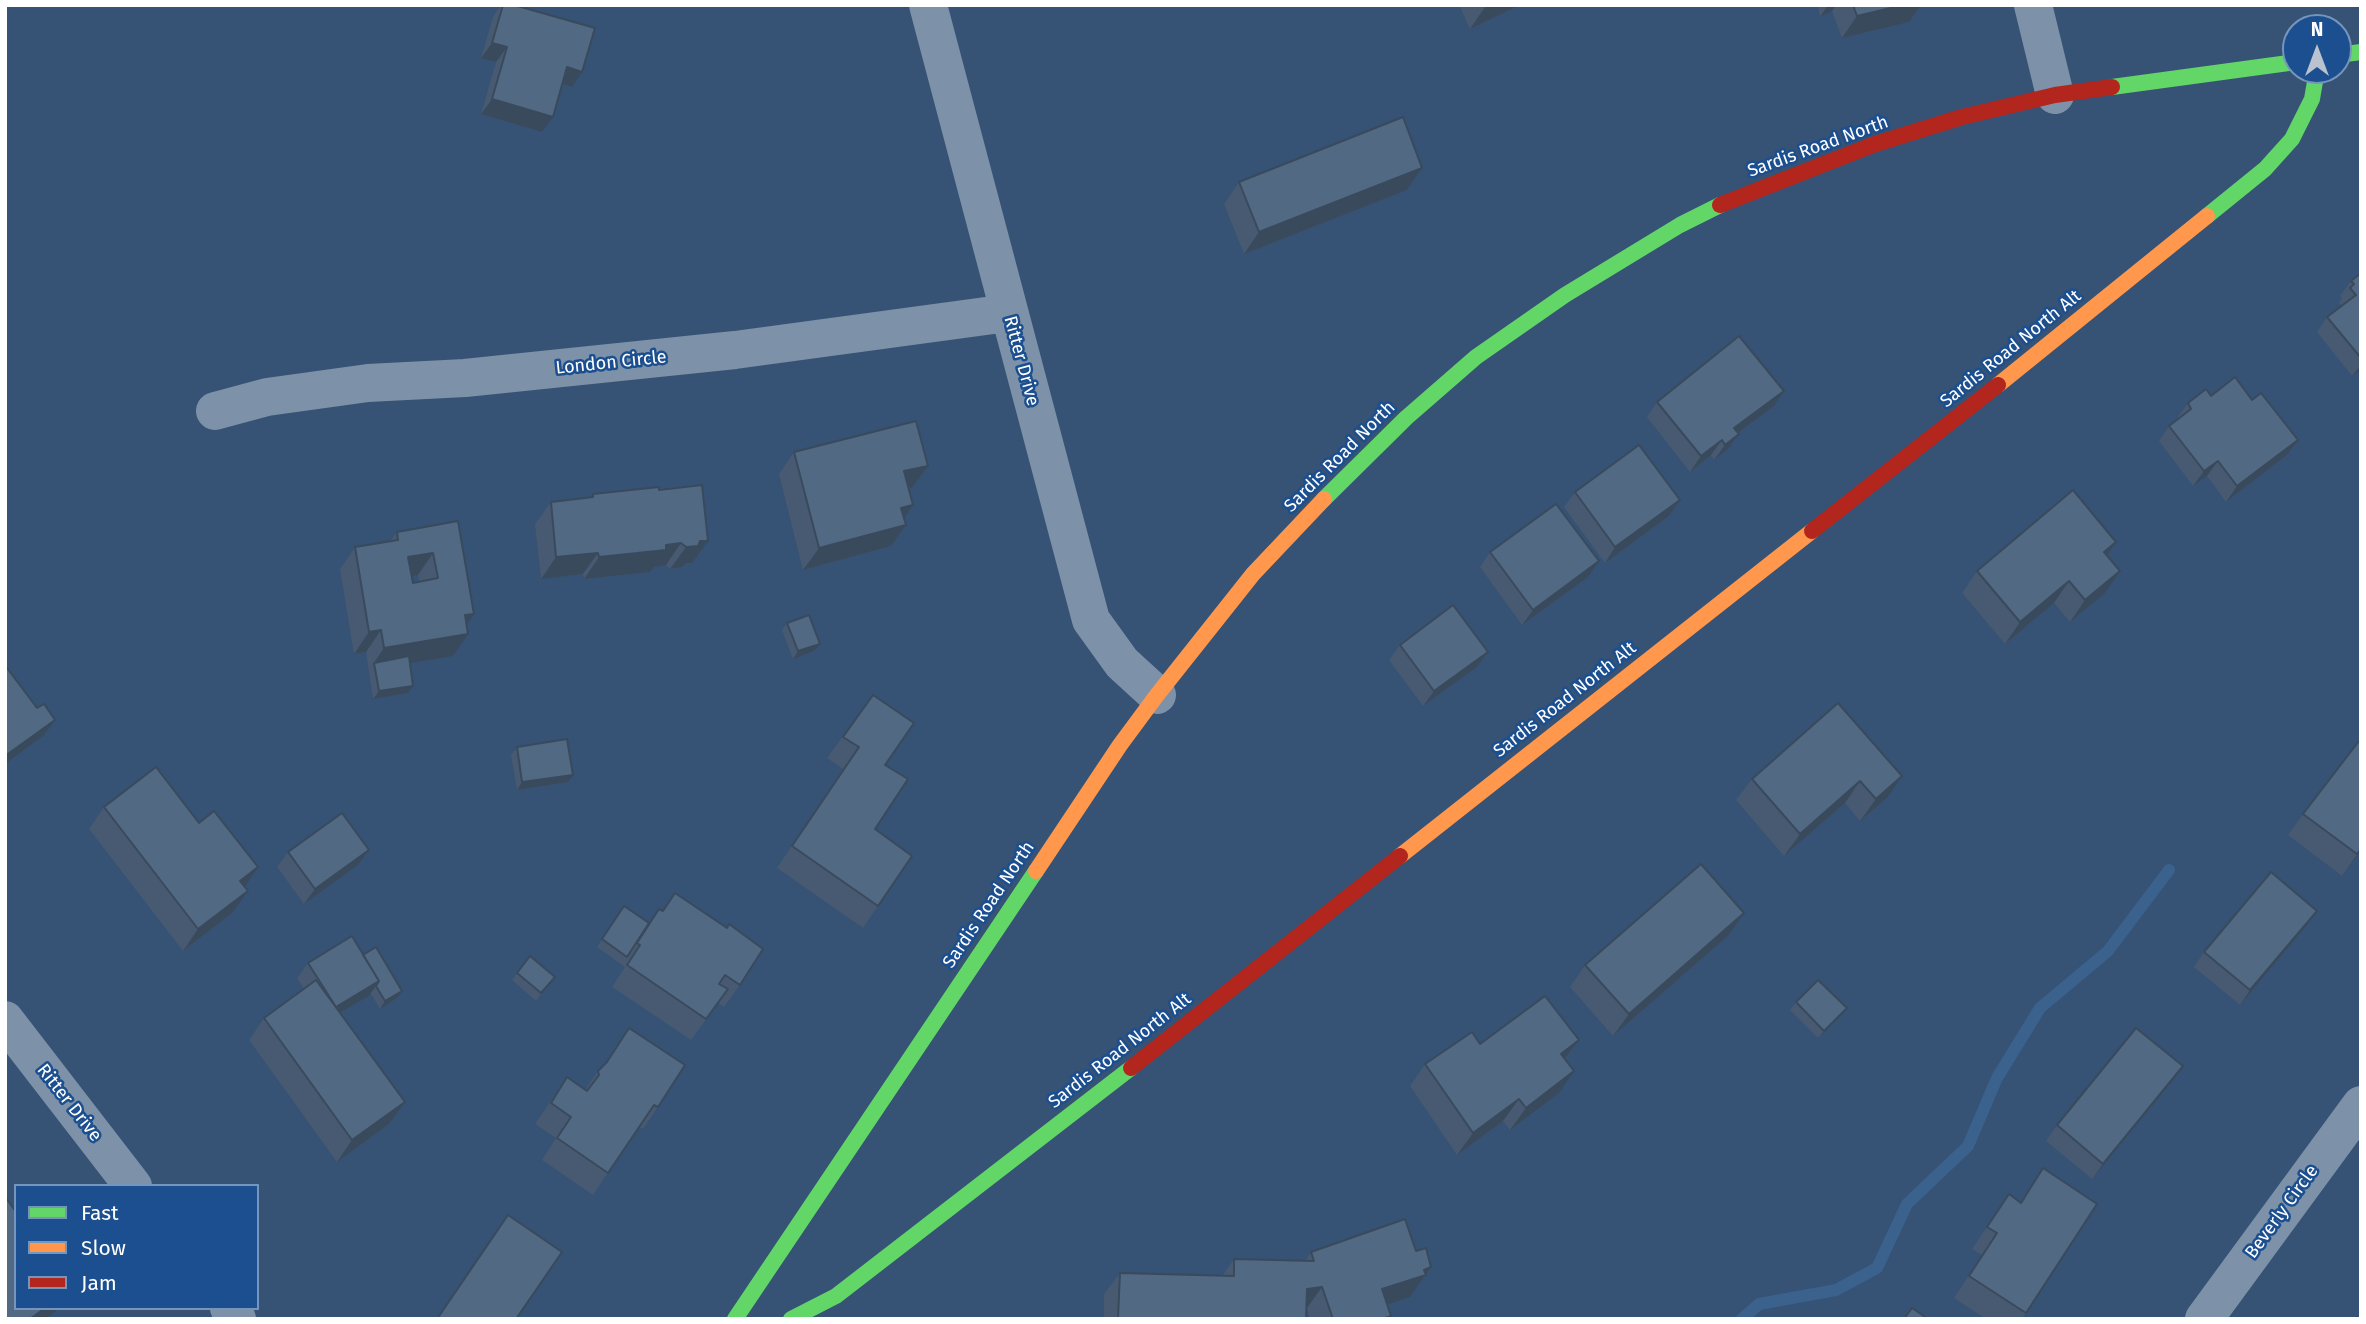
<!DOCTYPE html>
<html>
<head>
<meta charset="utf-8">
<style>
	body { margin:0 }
	#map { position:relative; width:2366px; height:1324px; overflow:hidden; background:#365274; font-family:"Fira Sans",sans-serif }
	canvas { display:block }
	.frame { position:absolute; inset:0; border:7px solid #fff; pointer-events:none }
	.legend { position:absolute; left:14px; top:1184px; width:245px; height:126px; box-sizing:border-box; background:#1b4f8f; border:2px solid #7695bc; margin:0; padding:9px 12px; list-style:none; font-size:21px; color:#fff }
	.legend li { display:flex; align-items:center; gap:14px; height:35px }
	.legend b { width:35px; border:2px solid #7695bc }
	.north { position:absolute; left:2282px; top:14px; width:70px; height:70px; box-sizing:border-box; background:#1b4f8f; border:2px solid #7695bc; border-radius:50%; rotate:0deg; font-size:19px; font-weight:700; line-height:28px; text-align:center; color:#fff }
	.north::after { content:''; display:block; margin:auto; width:24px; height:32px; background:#b9c2ce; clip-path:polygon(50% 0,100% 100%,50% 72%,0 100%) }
</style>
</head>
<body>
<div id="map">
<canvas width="2366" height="1324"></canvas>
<div class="frame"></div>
<ul class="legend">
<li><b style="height:9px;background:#63d668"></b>Fast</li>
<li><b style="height:9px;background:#ff974d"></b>Slow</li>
<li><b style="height:9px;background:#b3261e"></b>Jam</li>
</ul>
<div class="north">N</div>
</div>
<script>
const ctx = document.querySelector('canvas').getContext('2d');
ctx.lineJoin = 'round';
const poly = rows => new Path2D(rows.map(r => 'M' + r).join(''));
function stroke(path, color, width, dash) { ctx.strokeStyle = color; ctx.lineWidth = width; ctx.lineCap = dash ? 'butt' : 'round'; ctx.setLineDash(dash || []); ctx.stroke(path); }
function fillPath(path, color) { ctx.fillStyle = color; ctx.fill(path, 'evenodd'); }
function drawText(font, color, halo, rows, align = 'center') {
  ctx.font = font + ' "Fira Sans",sans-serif'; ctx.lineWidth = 5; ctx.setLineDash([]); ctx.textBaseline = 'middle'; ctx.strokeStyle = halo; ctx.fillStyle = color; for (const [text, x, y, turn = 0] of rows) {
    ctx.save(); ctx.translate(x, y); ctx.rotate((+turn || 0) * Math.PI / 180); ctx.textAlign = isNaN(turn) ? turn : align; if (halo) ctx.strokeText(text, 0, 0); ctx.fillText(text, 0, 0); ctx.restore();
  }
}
stroke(poly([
	[1742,1319,1759,1304,1836,1290,1877,1268,1907,1204,1968,1146,1997,1078,2040,1008,2108,951,2169,870]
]), '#3b618d', 12);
stroke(poly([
	[928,5,1091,620,1122,663,1157,695],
	[2033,5,2055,95],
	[215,411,267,397,368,383,465,378,735,350,1008,313],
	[5,1020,133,1186],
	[229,1308,237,1319],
	[2204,1319,2361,1105]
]), '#7d92a8', 38);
stroke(poly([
	[2338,55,2361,52],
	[2112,87,2296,62],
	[2207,216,2265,169,2292,139,2312,99,2317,70],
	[1324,499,1406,418,1476,357,1565,295,1680,225,1720,205],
	[735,1319,1036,871],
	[791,1319,836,1296,1131,1068]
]), '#63d668', 16);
stroke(poly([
	[1998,385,2207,216],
	[1400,856,1812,531],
	[1036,871,1120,745,1157,695,1253,574,1324,499]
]), '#ff974d', 16);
stroke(poly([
	[1720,205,1875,144,1962,117,2055,95,2112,87],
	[1812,531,1998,385],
	[1131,1068,1400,856]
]), '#b3261e', 16);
fillPath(poly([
	[501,5,503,5,572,87,562,84,542,132,481,114,496,62,481,58,493,17],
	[1459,5,1520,5,1470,29],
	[1818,5,1921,5,1909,22,1842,38,1832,11,1820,17],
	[1422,168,1407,190,1244,254,1224,204,1239,182],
	[2361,273,2361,370,2352,376,2317,332,2327,317,2342,306,2339,303,2342,298,2340,296,2351,281],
	[2211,396,2252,400,2298,440,2287,455,2226,502,2207,476,2193,486,2159,441,2169,426,2178,419,2177,418,2188,403],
	[1657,402,1774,406,1738,433,1739,434,1728,449,1714,460,1711,455,1690,472,1647,417],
	[794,452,928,466,912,488,909,489,913,505,904,517,906,525,891,546,803,570,779,474],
	[702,485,692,563,686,563,682,567,670,569,666,565,654,567,650,572,584,579,583,574,541,579,535,524,551,502,590,498,593,494],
	[1575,492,1680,500,1669,516,1605,563,1564,507],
	[458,521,467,625,453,656,410,663,408,693,373,699,366,652,354,654,340,569,355,547,390,541,397,532],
	[418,575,419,582,413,583,411,576],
	[2116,542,2107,555,2105,593,2070,622,2054,603,2005,644,1962,593,1977,571],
	[1490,552,1588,577,1522,625,1480,567],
	[787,623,814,651,793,659,782,630],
	[1400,645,1488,652,1477,667,1423,706,1389,660],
	[873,695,885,765,875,829,912,856,863,928,777,868,843,769,827,758],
	[1838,703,1887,798,1860,821,1845,803,1784,856,1736,800,1752,779],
	[517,747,568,782,517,790,511,755],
	[104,807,232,913,183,951,89,829],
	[2303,814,2361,851,2342,876,2288,835],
	[369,850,358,865,304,904,277,867,288,852],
	[675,893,740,985,724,1007,718,1003,691,1040,612,987,625,967,597,947,624,906,649,923,659,909,663,911],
	[2317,911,2306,926,2240,1005,2194,967,2204,952],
	[1744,913,1729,935,1613,1036,1570,987,1585,965],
	[363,955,397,998,380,1009,371,994,369,996,340,1013,389,1124,337,1162,249,1040,264,1018,304,989,297,978,308,963],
	[517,973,549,984,536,1001,512,980],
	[1796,1002,1847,1008,1841,1016,1818,1038,1790,1010],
	[629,1028,658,1107,643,1129,639,1127,593,1195,542,1160,556,1138,535,1124,567,1077,585,1090,598,1071,605,1064],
	[1579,1040,1565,1059,1559,1093,1510,1130,1503,1121,1457,1155,1410,1086,1425,1064,1480,1044],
	[2183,1066,2172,1081,2092,1179,2046,1141,2057,1125],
	[2043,1168,2097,1204,2022,1319,1986,1319,1954,1298,1982,1255,1972,1249,2009,1194,2020,1202],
	[1416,1251,1431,1267,1410,1297,1387,1304,1391,1316,1389,1319,1310,1319,1307,1309,1306,1319,1104,1319,1104,1294,1120,1273,1222,1276,1234,1259,1305,1261,1311,1252]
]), '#475a72');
fillPath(poly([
	[1490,5,1520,5,1470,29,1485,7],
	[1828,5,1836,5,1832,11,1820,17],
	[1903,5,1921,5,1909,22,1842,38,1857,16],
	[492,43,507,47,496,62,481,58],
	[567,67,582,72,572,87,557,82],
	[492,99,553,117,542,132,481,114],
	[1422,168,1407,190,1244,254,1259,232],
	[2361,365,2361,370,2352,376],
	[1784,391,1774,406,1723,444,1734,428],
	[1739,434,1728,449,1714,460,1725,445],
	[1722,440,1711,455,1690,472,1701,456],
	[2298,440,2287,455,2226,502,2237,486],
	[2218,461,2207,476,2193,486,2204,471],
	[928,466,912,488,889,493,904,471],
	[1680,500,1669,516,1605,563,1615,547],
	[913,505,898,527,906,525,891,546,803,570,819,548,901,508],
	[700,541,708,541,692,563,686,563,682,567,670,569,686,547],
	[2116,542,2101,564,2104,552],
	[681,543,666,565,654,567,650,572,584,579,599,557],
	[433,553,418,575,393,579,408,557],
	[598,553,583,574,541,579,556,557],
	[1599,561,1588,577,1522,625,1533,610],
	[2120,571,2105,593,2070,622,2085,600],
	[2069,581,2054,603,2005,644,2020,622],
	[474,614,460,635,468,634,453,656,375,669,374,663,369,670,384,648,465,615],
	[381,630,366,652,354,654,369,632],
	[820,644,814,651,793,659,798,651],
	[1488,652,1477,667,1423,706,1434,691],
	[413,686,408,693,373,699,379,691],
	[55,720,44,735,5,764,5,756],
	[573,775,568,782,517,790,522,782],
	[1902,776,1887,798,1860,821,1876,799],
	[1860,781,1845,803,1784,856,1800,834],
	[2361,849,2361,851,2342,876],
	[369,850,358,865,304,904,315,889],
	[258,867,243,889,240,881],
	[248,891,232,913,183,951,198,929],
	[2317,911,2306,926,2240,1005,2250,990],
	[1744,913,1729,935,1613,1036,1629,1014],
	[379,981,369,996,324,1022,335,1007],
	[402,991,397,998,380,1009,385,1001],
	[1847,1008,1841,1016,1818,1038,1824,1031],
	[1579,1040,1563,1061,1561,1054],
	[2183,1066,2172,1081,2092,1179,2103,1164],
	[1574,1071,1559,1093,1510,1130,1526,1108],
	[1519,1099,1503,1121,1457,1155,1473,1133],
	[405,1102,389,1124,337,1162,352,1140],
	[1431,1267,1410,1297,1367,1311,1382,1289],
	[1322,1287,1307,1308,1307,1289],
	[45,1308,58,1308,56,1311,45,1319,30,1319]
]), '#394a5c');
const building = poly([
	[503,5,514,5,595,28,582,72,567,67,553,117,492,99,507,47,492,43,503,5],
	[1853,5,1903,5,1857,16,1853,5],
	[1403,117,1422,168,1259,232,1239,182,1403,117],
	[2361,273,2361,358,2327,317,2356,295,2350,288,2354,284,2351,281,2361,273],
	[1739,336,1784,391,1734,428,1739,434,1725,445,1722,440,1701,456,1657,402,1739,336],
	[2235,377,2252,400,2261,393,2298,440,2237,486,2218,461,2204,471,2169,426,2191,409,2188,403,2206,389,2211,396,2235,377],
	[916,421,928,466,904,471,913,505,901,508,906,525,819,548,794,452,916,421],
	[1639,445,1680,500,1615,547,1575,492,1639,445],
	[702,485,708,541,700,541,698,546,686,547,681,543,666,545,666,550,599,557,598,553,556,557,551,502,593,497,593,494,659,487,659,490,702,485],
	[2073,490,2116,542,2104,552,2120,571,2085,600,2069,581,2020,622,1977,571,2073,490],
	[1556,504,1599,561,1533,610,1490,552,1556,504],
	[458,521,474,614,465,615,468,634,384,648,381,630,369,632,355,547,398,540,397,532,458,521],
	[433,553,438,578,413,583,408,557,433,553],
	[1453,605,1488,652,1434,691,1400,645,1453,605],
	[809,615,820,644,798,651,787,623,809,615],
	[409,656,413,686,379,691,374,663,409,656],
	[7,668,37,708,44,704,55,720,5,756,5,670,7,668],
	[873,695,914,723,885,765,908,779,875,829,912,856,878,906,792,846,859,747,843,737,873,695],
	[1838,703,1902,776,1876,799,1860,781,1800,834,1752,779,1838,703],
	[567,739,573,775,522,782,517,747,567,739],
	[2359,741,2361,742,2361,849,2357,854,2303,814,2359,741],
	[156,767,199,823,214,811,258,867,240,881,248,891,198,929,104,807,156,767],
	[342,813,369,850,315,889,288,852,342,813],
	[1701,864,1744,913,1629,1014,1585,965,1701,864],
	[2271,872,2317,911,2250,990,2204,952,2271,872],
	[675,893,727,928,729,924,763,949,740,985,725,975,719,984,728,989,706,1019,627,965,640,945,637,943,659,909,663,911,675,893],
	[624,906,649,923,627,957,602,939,624,906],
	[352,936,379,981,336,1007,308,963,352,936],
	[376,947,402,991,385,1001,376,986,379,981,363,955,376,947],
	[530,956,555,977,541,993,517,973,530,956],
	[316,980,405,1102,352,1140,264,1018,316,980],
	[1818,980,1847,1008,1824,1031,1796,1002,1818,980],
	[1545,996,1579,1040,1561,1054,1574,1071,1526,1108,1519,1099,1473,1133,1425,1064,1472,1032,1480,1044,1545,996],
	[629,1028,685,1065,658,1107,654,1105,608,1173,557,1138,571,1117,551,1103,567,1077,587,1091,599,1075,598,1071,607,1062,629,1028],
	[2136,1028,2183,1066,2103,1164,2057,1125,2136,1028],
	[2043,1168,2097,1204,2026,1313,1969,1276,1997,1233,1987,1227,2009,1194,2021,1203,2043,1168],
	[6,1198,16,1212,16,1308,45,1308,30,1319,5,1319,5,1199,6,1198],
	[508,1215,562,1252,516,1319,437,1319,508,1215],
	[1405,1219,1416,1251,1426,1248,1431,1267,1424,1270,1426,1275,1382,1289,1391,1316,1382,1319,1333,1319,1322,1287,1307,1289,1306,1319,1118,1318,1120,1273,1234,1276,1234,1259,1314,1261,1311,1252,1405,1219],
	[1912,1308,1928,1319,1904,1319,1912,1308]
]);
fillPath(building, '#526984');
stroke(building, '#394a5c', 2);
drawText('18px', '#fff', '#1b4f8f', [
	["Sardis Road North",1818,147,-20],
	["Sardis Road North Alt",2011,349,-39],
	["Ritter Drive",1021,361,75],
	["London Circle",611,363,-6],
	["Sardis Road North",1340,457,-45],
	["Sardis Road North Alt",1565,700,-38],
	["Sardis Road North",989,905,-56],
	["Sardis Road North Alt",1120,1051,-38],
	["Ritter Drive",69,1103,52],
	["Beverly Circle",2282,1212,-54]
]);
</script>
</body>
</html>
